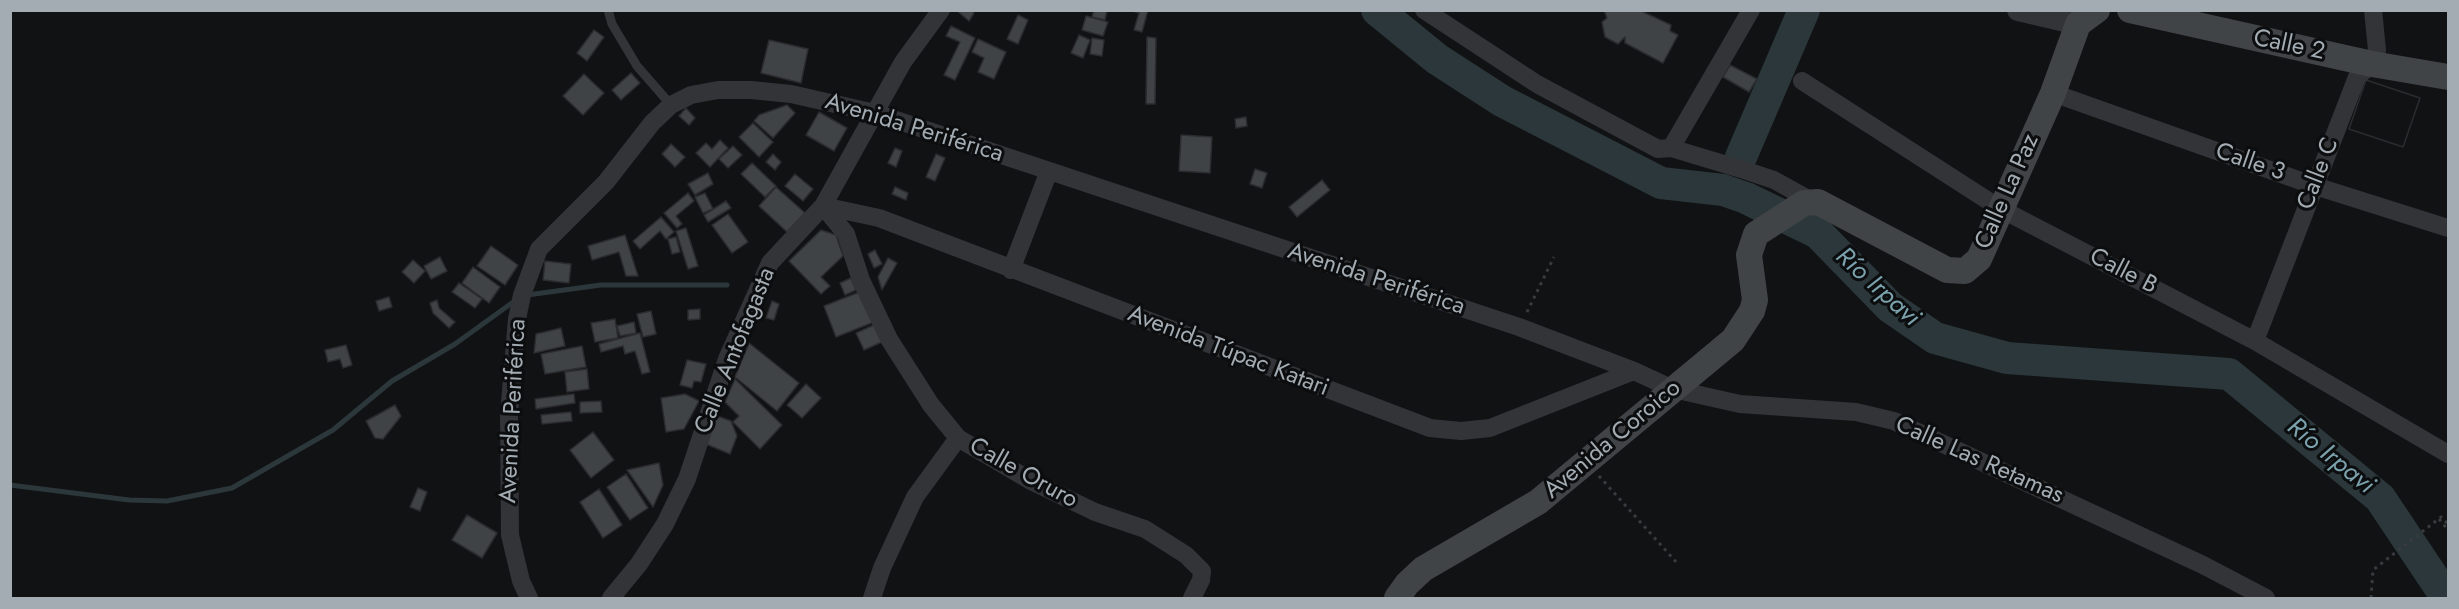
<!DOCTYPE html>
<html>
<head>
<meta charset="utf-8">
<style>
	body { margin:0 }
	#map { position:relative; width:2459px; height:609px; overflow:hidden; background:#111213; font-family:Jost,sans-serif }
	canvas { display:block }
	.frame { position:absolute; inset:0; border:12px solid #a3acb3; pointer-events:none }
</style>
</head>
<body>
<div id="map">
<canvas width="2459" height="609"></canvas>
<div class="frame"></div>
</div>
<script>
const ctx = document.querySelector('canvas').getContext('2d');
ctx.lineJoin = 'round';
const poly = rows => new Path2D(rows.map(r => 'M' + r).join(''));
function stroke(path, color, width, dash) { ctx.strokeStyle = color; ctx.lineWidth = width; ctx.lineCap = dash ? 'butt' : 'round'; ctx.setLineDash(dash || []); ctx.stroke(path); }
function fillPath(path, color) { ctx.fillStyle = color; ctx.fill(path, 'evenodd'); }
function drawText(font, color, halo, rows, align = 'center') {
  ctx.font = font + ' Jost,sans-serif'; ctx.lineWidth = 6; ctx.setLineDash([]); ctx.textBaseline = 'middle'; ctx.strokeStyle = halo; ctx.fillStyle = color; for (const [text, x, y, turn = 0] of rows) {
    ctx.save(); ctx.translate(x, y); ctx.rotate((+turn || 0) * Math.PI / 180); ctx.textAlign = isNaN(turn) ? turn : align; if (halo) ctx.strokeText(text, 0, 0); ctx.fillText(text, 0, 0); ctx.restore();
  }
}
stroke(poly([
	[527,295,601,285,727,285],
	[10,485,129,500,167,501,232,488,333,430,392,381,455,344,516,300]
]), '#2b373a', 5);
stroke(poly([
	[1377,10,1437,59,1502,101,1661,183,1723,190,1746,198,1818,233,1890,307,1935,338,2007,358,2229,374,2380,498,2447,598],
	[1741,157,1804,10]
]), '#2b373a', 32);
const building = poly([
	[956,10,971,10,974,13,969,21,956,10],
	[1094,10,1107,10,1105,20,1092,17,1094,10],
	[1130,10,1148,10,1142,32,1134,30,1139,13,1130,10],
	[1604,10,1639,10,1671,25,1670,31,1678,35,1663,63,1625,43,1625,37,1618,44,1605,37,1602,22,1607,18,1604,10],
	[1018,15,1028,20,1018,44,1007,39,1018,15],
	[1086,16,1108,22,1103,36,1082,30,1086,16],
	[951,26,975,38,955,80,944,75,960,42,946,36,951,26],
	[594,30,604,37,587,61,577,53,594,30],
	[1079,35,1090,40,1083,58,1071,53,1079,35],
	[1147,37,1156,38,1155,104,1146,104,1147,37],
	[1092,38,1104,40,1102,56,1090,54,1092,38],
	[978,39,1006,52,994,79,978,72,984,58,972,52,978,39],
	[769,40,808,49,801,83,761,73,769,40],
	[1730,65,1757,79,1749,92,1723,77,1730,65],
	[631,73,640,83,621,100,612,90,631,73],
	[584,74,604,93,583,115,563,96,584,74],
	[2366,80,2420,98,2403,147,2349,129,2366,80],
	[2366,80,2420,98,2403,147,2349,129,2366,80],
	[787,105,795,113,773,138,754,121,759,115,787,105],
	[686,108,695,118,689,125,679,116,686,108],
	[819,112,847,128,834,151,806,135,819,112],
	[1246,117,1247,126,1236,128,1235,119,1246,117],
	[753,123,773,142,759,157,739,137,753,123],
	[1181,135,1212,137,1210,173,1179,171,1181,135],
	[720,140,728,148,710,167,696,153,706,143,712,149,720,140],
	[671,144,685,157,675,167,662,154,671,144],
	[733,146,742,155,728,168,719,159,733,146],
	[895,148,902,151,896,167,888,163,895,148],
	[773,154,781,162,775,170,766,162,773,154],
	[936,154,945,158,935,181,926,177,936,154],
	[752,163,776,186,765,197,741,174,752,163],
	[1255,169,1267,173,1262,188,1250,184,1255,169],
	[708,173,713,184,695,195,688,184,708,173],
	[795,174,813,189,803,201,785,186,795,174],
	[1322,180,1330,190,1297,217,1289,207,1322,180],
	[776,187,805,213,787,232,759,206,776,187],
	[895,187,908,193,906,200,892,194,895,187],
	[688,193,694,201,676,216,682,224,677,228,664,213,688,193],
	[705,193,713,209,703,213,695,197,705,193],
	[726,201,731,208,708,222,704,215,726,201],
	[728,214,748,242,732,253,712,225,728,214],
	[661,217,674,232,666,239,660,231,640,249,633,241,661,217],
	[686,228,698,266,688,269,676,231,686,228],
	[821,230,836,235,843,256,821,277,830,286,821,294,789,261,821,230],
	[625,235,638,276,626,276,619,252,592,260,588,246,625,235],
	[676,237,680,252,672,254,668,239,676,237],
	[491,246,518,265,505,285,477,266,491,246],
	[875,250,882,264,874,268,868,254,875,250],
	[440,257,447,271,431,279,424,266,440,257],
	[888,258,897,263,882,290,878,277,888,258],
	[413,260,425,271,414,283,402,272,413,260],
	[545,261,571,264,569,283,543,280,545,261],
	[473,267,500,287,489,303,462,283,473,267],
	[851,278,856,290,845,295,840,283,851,278],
	[459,283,482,299,475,308,452,292,459,283],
	[862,291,874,322,836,337,824,306,862,291],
	[389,297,392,307,379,311,376,301,389,297],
	[437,300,439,308,455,322,449,328,433,313,430,303,437,300],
	[772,301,779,304,774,320,766,318,772,301],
	[700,309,700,319,688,320,688,310,700,309],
	[651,311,656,334,643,337,637,314,651,311],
	[615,319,618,338,595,342,591,323,615,319],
	[634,322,636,333,620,336,617,326,634,322],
	[876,324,884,341,864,350,856,333,876,324],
	[561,328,565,346,534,353,536,334,561,328],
	[640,333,650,372,642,374,635,351,625,354,623,346,601,352,599,344,640,333],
	[749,343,799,383,777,411,735,377,749,343],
	[346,345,352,365,343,368,340,359,328,362,325,350,346,345],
	[582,346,586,367,545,374,541,354,582,346],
	[687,360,706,364,701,382,694,381,692,388,680,385,687,360],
	[587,369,589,389,567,392,565,372,587,369],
	[735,379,782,425,760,449,733,422,739,416,725,402,735,379],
	[806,384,821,398,802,418,787,405,806,384],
	[574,394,575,403,536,409,535,399,574,394],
	[685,394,699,401,684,429,666,432,661,398,685,394],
	[601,401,602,412,580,413,580,402,601,401],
	[395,405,401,416,383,439,375,438,366,421,395,405],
	[571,412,572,421,542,424,541,415,571,412],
	[717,416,731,421,737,436,730,454,706,444,717,416],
	[593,432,614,460,591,478,570,450,593,432],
	[659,463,663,485,653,507,627,470,659,463],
	[626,474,648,508,630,520,607,487,626,474],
	[418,488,427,492,420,511,410,507,418,488],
	[599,489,622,525,603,538,580,502,599,489],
	[467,515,497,533,482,558,452,540,467,515]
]);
fillPath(building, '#404346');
stroke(building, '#2b2c2f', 1.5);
stroke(poly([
	[1527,312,1554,257],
	[1599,476,1677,563],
	[2439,519,2448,530],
	[2371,598,2373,570,2441,517,2448,524]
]), '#383c3e', 3, [3, 4.5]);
stroke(poly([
	[608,10,612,24,637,66,671,105]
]), '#323437', 9);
stroke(poly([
	[1424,10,1537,84,1658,149,1671,148,1744,170,1774,180,1810,200],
	[1802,81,2001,209,2255,341,2448,454],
	[2053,93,2315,186,2448,228],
	[1671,148,1751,10],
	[823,206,879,218,1430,428,1461,431,1490,428,1634,371],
	[823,206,846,234,861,280,889,339,931,405,958,438,1031,481,1095,512,1145,529,1186,555,1202,571,1201,580,1192,598],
	[1011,270,1049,171],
	[2255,341,2357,77,2372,64,2377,50,2373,10],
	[529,598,521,581,510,535,509,415,517,319,522,295,539,249,606,182,652,123,671,105,691,95,718,90,751,90,791,94,875,113,1519,327,1634,371,1673,389,1740,404,1856,412,1894,421,2203,565,2266,598],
	[611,598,639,564,665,524,687,479,727,359,770,263,823,206,903,62,941,10],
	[872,598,882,568,915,497,958,438]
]), '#323437', 18);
stroke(poly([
	[2018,10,2078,24]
]), '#323437', 22);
stroke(poly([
	[2130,10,2372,64,2448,77],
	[1397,598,1407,584,1423,569,1538,502,1733,340,1752,311,1755,300,1749,255,1756,234,1804,203,1818,202,1947,270,1965,271,1979,259,2053,93,2078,24,2097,10]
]), '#414447', 26);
drawText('24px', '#a3acb3', '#0c0d0e', [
	["Calle 2",2289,46,12],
	["Avenida Periférica",914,129,17],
	["Calle 3",2250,163,19],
	["Calle C",2319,174,-69],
	["Calle La Paz",2008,192,-66],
	["Calle B",2123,272,27],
	["Avenida Periférica",1376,280,18],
	["Calle Antofagasta",736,351,-68],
	["Avenida Túpac Katari",1228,352,21],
	["Avenida Periférica",514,411,-87],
	["Avenida Coroico",1613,440,-40],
	["Calle Las Retamas",1979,461,24],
	["Calle Oruro",1023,474,29]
]);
drawText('italic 26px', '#7ba2ad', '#0c0d0e', [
	["Río Irpavi",1877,288,42],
	["Río Irpavi",2330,457,39]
]);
</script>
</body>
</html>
